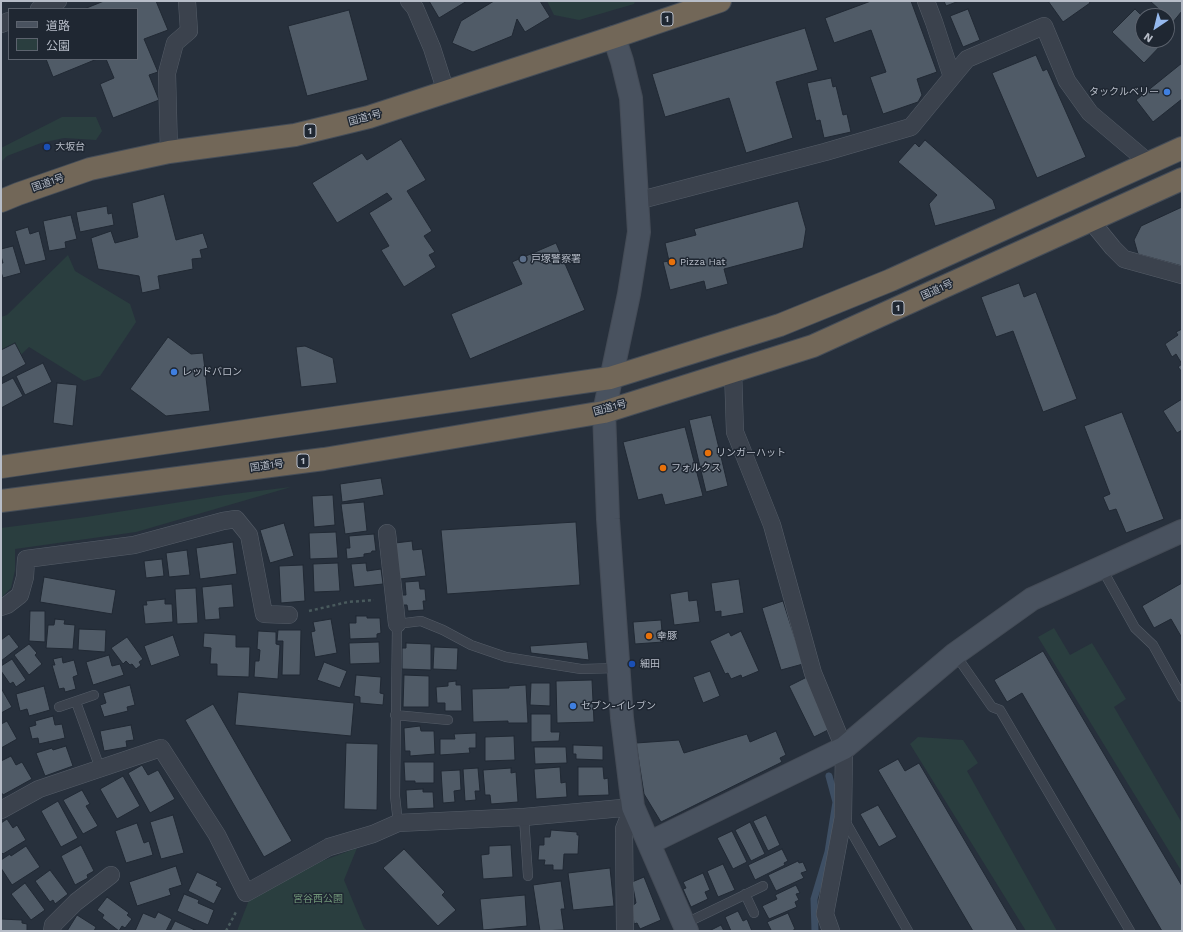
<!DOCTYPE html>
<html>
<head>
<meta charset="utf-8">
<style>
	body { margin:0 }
	#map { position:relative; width:1183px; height:932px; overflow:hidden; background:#27303c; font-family:"Work Sans","Noto Sans JP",sans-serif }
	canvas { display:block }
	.frame { position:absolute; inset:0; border:2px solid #b7bdc8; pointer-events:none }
	.legend { position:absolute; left:8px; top:8px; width:130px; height:52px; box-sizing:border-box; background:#1f2732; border:1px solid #5c636e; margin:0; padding:5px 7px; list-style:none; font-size:12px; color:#b7bdc8 }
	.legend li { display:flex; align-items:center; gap:8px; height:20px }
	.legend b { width:20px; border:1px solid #5c636e }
	.north { position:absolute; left:1135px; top:8px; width:40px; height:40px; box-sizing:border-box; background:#1f2732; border:1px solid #5c636e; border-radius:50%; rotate:215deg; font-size:11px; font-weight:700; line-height:16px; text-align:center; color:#b7bdc8 }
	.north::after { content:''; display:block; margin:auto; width:14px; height:18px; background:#95b9ee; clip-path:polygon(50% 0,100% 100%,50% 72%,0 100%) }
</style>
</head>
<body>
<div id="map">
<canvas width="1183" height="932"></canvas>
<div class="frame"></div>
<ul class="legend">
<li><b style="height:5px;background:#49525f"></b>道路</li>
<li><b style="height:11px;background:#2a3e3f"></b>公園</li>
</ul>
<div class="north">N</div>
</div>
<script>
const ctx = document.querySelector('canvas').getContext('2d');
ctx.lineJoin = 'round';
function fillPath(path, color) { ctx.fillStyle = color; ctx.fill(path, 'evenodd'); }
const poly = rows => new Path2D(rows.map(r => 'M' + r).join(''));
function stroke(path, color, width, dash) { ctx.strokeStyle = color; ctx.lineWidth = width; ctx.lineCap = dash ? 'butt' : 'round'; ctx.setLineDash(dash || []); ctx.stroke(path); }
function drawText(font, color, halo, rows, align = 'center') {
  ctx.font = font + ' "Work Sans","Noto Sans JP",sans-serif'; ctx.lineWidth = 3; ctx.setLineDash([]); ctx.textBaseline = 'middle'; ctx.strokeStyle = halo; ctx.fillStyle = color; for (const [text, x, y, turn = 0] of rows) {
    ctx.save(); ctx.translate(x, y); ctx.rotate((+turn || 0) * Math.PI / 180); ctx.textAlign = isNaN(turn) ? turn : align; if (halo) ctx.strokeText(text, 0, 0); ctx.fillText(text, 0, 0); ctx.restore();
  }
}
fillPath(poly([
	[547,1,635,1,634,4,579,20,554,15],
	[62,117,96,117,102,131,96,140,64,138,41,143,7,156,1,162,1,148],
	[68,255,75,271,130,304,136,322,100,376,84,381,29,347,1,374,1,317,7,315],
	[291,487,136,532,15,549,15,570,11,588,1,598,1,528,86,517,225,495],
	[1054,628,1070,655,1092,643,1126,699,1114,707,1182,823,1182,872,1038,637],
	[918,737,963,740,978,763,967,771,1057,931,1026,931,910,744],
	[357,848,344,880,364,928,368,931,237,931,249,900,322,861]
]), '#2a3e3f');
stroke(poly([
	[815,931,814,899,828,852,836,802,829,776]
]), '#3e4f64', 7);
const building = poly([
	[104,1,156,1,168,30,144,39,158,72,149,75,159,100,113,118,100,84,114,78,106,59,137,59,137,9,84,9,104,1],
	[429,1,467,1,439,18,429,1],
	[494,1,540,1,550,17,525,32,517,19,512,36,473,52,452,43,461,21,494,1],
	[871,1,911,1,937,72,917,79,922,95,918,102,883,114,870,77,886,72,871,30,834,43,825,18,871,1],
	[944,1,959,1,946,6,944,1],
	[1048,1,1089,1,1090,3,1063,22,1048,1],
	[1150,1,1182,1,1182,11,1173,22,1150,1],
	[968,9,980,40,963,47,950,16,968,9],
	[1135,9,1143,17,1143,40,1166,40,1144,63,1112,32,1135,9],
	[349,10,368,80,307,96,288,26,349,10],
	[805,28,818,70,776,82,793,138,746,153,729,98,665,117,652,74,805,28],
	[1036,55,1043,71,1047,69,1086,157,1037,178,992,73,1036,55],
	[46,59,97,59,53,77,46,59],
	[1182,63,1182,99,1153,122,1136,100,1182,63],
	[831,78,833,87,836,86,843,115,847,114,851,132,824,138,820,120,816,121,807,83,831,78],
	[401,139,426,180,407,191,432,231,424,236,435,252,429,255,436,267,404,287,381,250,389,246,369,213,392,199,387,193,337,223,312,183,362,153,367,160,401,139],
	[925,140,993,200,996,209,935,226,929,204,937,195,898,162,915,143,919,147,925,140],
	[164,194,176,240,203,233,208,248,200,250,202,258,192,259,193,269,158,276,160,289,142,293,139,276,98,269,91,238,111,231,115,243,138,237,132,203,164,194],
	[798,201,806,229,803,248,724,269,728,284,706,290,704,281,670,290,663,262,669,261,665,243,696,235,694,229,798,201],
	[107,206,108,214,112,213,114,225,80,232,76,212,107,206],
	[1182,207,1182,266,1138,254,1134,240,1141,226,1182,207],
	[71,215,77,239,65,242,66,248,49,251,43,221,71,215],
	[28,227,30,234,39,231,46,260,25,265,15,231,28,227],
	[556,243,585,310,470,359,451,314,522,284,512,262,556,243],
	[13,246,21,273,3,278,1,272,1,263,3,263,1,256,1,249,13,246],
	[1019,283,1024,297,1036,292,1077,399,1043,412,1013,331,996,337,981,297,1019,283],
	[1182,329,1182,372,1178,367,1182,364,1176,354,1172,357,1165,344,1178,335,1176,332,1182,329],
	[168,337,191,354,203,353,210,411,166,416,130,389,168,337],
	[15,343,26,364,1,378,1,350,15,343],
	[305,346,333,358,337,383,301,387,296,347,305,346],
	[43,363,52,382,25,395,16,376,43,363],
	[13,378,23,396,1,408,1,384,13,378],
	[57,383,77,385,73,426,53,423,57,383],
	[1182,399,1182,430,1177,433,1163,411,1182,399],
	[1122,412,1164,519,1126,533,1116,509,1109,511,1103,497,1110,494,1084,426,1122,412],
	[711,415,728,486,706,492,689,420,711,415],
	[685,427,703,496,665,505,662,494,638,500,623,442,685,427],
	[381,478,384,495,342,502,340,484,381,478],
	[333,495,335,525,314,527,312,496,333,495],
	[364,502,367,531,345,534,341,504,364,502],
	[576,522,580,585,447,594,441,530,576,522],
	[284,523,294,556,270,563,260,530,284,523],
	[336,532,338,558,310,559,309,533,336,532],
	[374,534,376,551,372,551,371,553,364,554,364,557,347,559,346,548,350,548,349,536,374,534],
	[412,541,413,550,422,549,426,576,400,579,395,543,412,541],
	[233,542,237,574,200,579,196,548,233,542],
	[187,550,190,575,169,577,166,553,187,550],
	[162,559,164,576,146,578,144,561,162,559],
	[338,563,340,591,314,592,313,564,338,563],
	[366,563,367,571,381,569,383,584,354,587,351,564,366,563],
	[303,565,305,601,281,603,279,566,303,565],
	[44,577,116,590,112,614,40,602,44,577],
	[739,579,744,613,721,617,721,611,715,612,711,583,739,579],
	[419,581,420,589,425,589,426,601,423,601,424,610,408,611,407,605,403,605,402,595,406,595,405,582,419,581],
	[1182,583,1182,638,1171,619,1154,628,1142,606,1182,583],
	[232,584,234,607,219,608,220,619,205,620,202,587,232,584],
	[196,588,198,623,177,624,175,589,196,588],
	[688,591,689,601,697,600,700,622,674,625,670,594,688,591],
	[165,599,165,604,172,604,173,622,145,624,143,605,147,605,146,601,165,599],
	[783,601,803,664,781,670,762,608,783,601],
	[30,611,45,611,45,642,29,641,30,611],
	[356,616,367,616,367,618,380,618,381,633,377,634,377,638,350,639,349,623,356,623,356,616],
	[55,619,65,620,64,624,75,625,73,649,46,648,48,625,54,625,55,619],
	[331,619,337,653,315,657,311,632,315,631,313,622,331,619],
	[661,620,663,642,635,644,633,622,661,620],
	[79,629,106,630,105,652,78,650,79,629],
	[278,630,301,630,300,675,282,675,283,641,277,641,278,630],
	[258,631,276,632,276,644,280,645,278,679,254,677,255,661,259,661,260,650,257,649,258,631],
	[741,631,759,671,742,678,741,675,731,679,728,673,725,674,710,641,729,632,731,636,741,631],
	[204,633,236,635,236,647,250,647,249,677,217,676,217,664,210,664,211,648,203,647,204,633],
	[9,634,19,647,1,661,1,640,9,634],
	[173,635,180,656,151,666,144,646,173,635],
	[127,637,143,659,139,662,141,665,136,669,132,664,130,665,126,661,123,664,111,648,127,637],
	[379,642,380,663,350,664,349,643,379,642],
	[587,642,589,660,531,653,530,646,587,642],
	[406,643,431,644,431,670,402,669,402,648,406,648,406,643],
	[29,644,37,653,35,655,42,664,29,675,14,655,29,644],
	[434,647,458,648,457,670,433,669,434,647],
	[1043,651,1182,886,1182,931,1162,931,1022,693,1007,702,994,680,1043,651],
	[109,655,112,666,120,664,124,675,93,685,86,662,109,655],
	[62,657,63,663,74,660,78,675,73,677,76,689,65,692,64,688,59,689,52,665,55,665,53,659,62,657],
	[12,659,26,680,16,687,13,682,10,684,1,671,1,666,12,659],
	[324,662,347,671,340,688,317,680,324,662],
	[710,671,720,696,703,703,693,677,710,671],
	[356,675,381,677,380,693,384,694,383,705,360,703,360,697,354,696,356,675],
	[404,675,429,676,429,707,403,707,404,675],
	[807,677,832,728,814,737,789,686,807,677],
	[592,680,594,722,557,723,556,681,592,680],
	[456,681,456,685,461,685,462,711,445,711,445,703,437,703,436,687,448,686,448,682,456,681],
	[531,683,550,683,550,706,530,705,531,683],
	[130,685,135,705,127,707,128,711,104,717,100,705,106,703,103,693,130,685],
	[526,685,528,723,508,723,508,721,473,722,472,689,509,688,509,686,526,685],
	[44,686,50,710,29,716,27,709,20,711,16,694,44,686],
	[1,688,12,707,1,713,1,688],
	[238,692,354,703,351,736,235,725,238,692],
	[213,704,292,841,264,857,185,720,213,704],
	[531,714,551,714,551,732,560,732,559,741,531,742,531,714],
	[53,716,55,725,62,724,65,738,39,744,38,738,32,739,29,727,36,725,35,721,53,716],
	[7,721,17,739,1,748,1,724,7,721],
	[131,725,134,740,126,741,127,747,104,751,100,731,131,725],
	[420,726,421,731,434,731,435,754,410,756,410,751,405,751,404,728,420,726],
	[776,731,786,755,780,758,782,762,661,822,644,794,636,743,679,740,684,753,747,734,750,742,776,731],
	[476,733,476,748,469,748,470,753,440,755,440,739,455,739,454,734,476,733],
	[514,736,515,760,485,761,485,737,514,736],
	[346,743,378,744,377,810,344,809,346,743],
	[573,745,603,746,603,760,576,759,576,754,573,754,573,745],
	[66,746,73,766,45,776,36,753,52,748,53,750,66,746],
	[534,747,566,747,567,763,535,764,534,747],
	[11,756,16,765,22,762,32,779,3,795,1,792,1,761,11,756],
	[898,759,905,771,919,763,1018,931,973,931,878,770,898,759],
	[404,762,434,762,434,783,415,783,415,781,405,781,404,762],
	[142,765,148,775,158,770,175,799,150,813,128,773,142,765],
	[560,767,561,783,566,782,567,797,536,799,534,769,560,767],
	[578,767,603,767,604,779,608,778,609,795,578,796,578,767],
	[478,768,480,791,475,791,476,800,465,801,463,769,478,768],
	[511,768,511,773,516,772,518,802,491,804,490,795,485,795,483,770,511,768],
	[460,770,461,790,454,791,455,802,443,803,441,771,460,770],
	[123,776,140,806,117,819,100,789,123,776],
	[423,789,423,792,433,792,434,808,407,809,406,790,423,789],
	[82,790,90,804,86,806,98,826,83,834,63,800,82,790],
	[58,801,78,838,61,847,41,811,58,801],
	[878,805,897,837,879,847,860,814,878,805],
	[173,815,184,853,161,859,150,822,173,815],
	[766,815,780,845,768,851,753,821,766,815],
	[7,819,13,828,17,825,26,840,3,854,1,852,1,823,7,819],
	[750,822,765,854,751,861,735,830,750,822],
	[137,823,144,843,149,841,153,855,126,863,115,831,137,823],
	[551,830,577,832,577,835,579,835,578,854,564,854,563,870,553,870,553,865,544,865,545,860,538,860,539,845,544,845,544,837,550,837,551,830],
	[732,831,747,862,733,869,717,838,732,831],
	[81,845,94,871,87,875,88,878,75,885,61,856,81,845],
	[511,845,513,877,483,879,481,855,489,854,489,846,511,845],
	[26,846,40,867,12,885,1,868,1,860,10,854,11,856,26,846],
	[404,849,445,892,442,895,456,910,438,926,383,868,404,849],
	[782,849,788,861,784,863,785,865,755,880,748,865,782,849],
	[798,861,799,863,803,862,807,871,801,873,804,878,776,891,768,875,798,861],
	[723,864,735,890,718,897,707,871,723,864],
	[176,866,182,885,169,889,171,895,137,906,129,882,176,866],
	[610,868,614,906,573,910,568,873,610,868],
	[50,870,68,894,55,904,53,900,50,902,35,881,50,870],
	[197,872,218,882,216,885,222,888,214,904,188,891,197,872],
	[703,873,710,890,705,892,708,899,691,907,683,889,686,888,683,882,703,873],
	[644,877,661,920,640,929,637,923,634,924,632,906,636,903,632,882,644,877],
	[561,881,565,909,561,909,564,930,540,931,533,885,561,881],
	[25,883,45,910,31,920,11,894,25,883],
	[796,885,800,893,796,894,799,900,795,902,797,907,769,919,762,906,777,899,775,895,796,885],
	[184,894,199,900,198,903,214,910,208,925,177,911,184,894],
	[525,895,527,926,483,930,480,899,525,895],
	[107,897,129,913,127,915,132,919,125,928,122,926,119,931,102,918,104,915,97,910,107,897],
	[738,911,743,921,747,919,752,931,731,931,725,917,738,911],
	[158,912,172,919,166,931,135,931,143,913,155,918,158,912],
	[788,913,795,929,792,931,768,931,771,930,767,922,788,913],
	[77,915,96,927,94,931,67,931,77,915],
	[1,919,22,920,22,923,27,924,27,931,1,931,1,919],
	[175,921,197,931,170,931,175,921],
	[721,925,724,931,709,931,721,925]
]);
fillPath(building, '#505b67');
stroke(building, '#212934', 1);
const lane = poly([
	[1101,567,1135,628,1153,645,1182,697],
	[955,654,992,707,1000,710,1130,931],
	[76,702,100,768],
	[59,707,94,695],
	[395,715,448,720],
	[524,817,528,876],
	[844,819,908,931],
	[398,823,395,796,397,624,421,621,443,630,471,645,506,657,581,669,618,668],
	[745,894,754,913],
	[684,924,763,886]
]);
const street = poly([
	[409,1,415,8,432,48,446,92],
	[39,9,58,1],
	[1,24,9,21],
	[952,77,967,59,1044,26,1067,81,1090,113,1149,163],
	[169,152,167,73,175,43,189,31,187,1],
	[637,201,825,152,911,127,952,77,934,22,926,1],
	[1091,221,1113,248,1124,259,1182,275],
	[733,370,735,432,772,525,813,673,844,748,843,818,825,914,831,931],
	[387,533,397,624],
	[1,607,7,605,20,595,25,577,26,559,134,545,223,521,236,519,249,535,264,614,289,615],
	[1,810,39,789,161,748,217,835,246,893,329,847,373,834,398,823,524,817,633,807,624,829,625,931],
	[52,931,53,925,76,902,111,875]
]);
const secondary = poly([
	[614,37,622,61,631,98,639,232,629,294,604,412,608,519,622,718,633,807,687,931],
	[649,843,844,748,955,654,1032,599,1182,531]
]);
const highway = poly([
	[1,201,18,194,90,169,169,152,295,135,369,117,614,37,720,1],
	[1,467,265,428,610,378,780,325,891,280,1182,148],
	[1,501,324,459,604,412,813,346,1182,179]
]);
stroke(lane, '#555d68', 10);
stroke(street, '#555d68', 18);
stroke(secondary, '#444b56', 24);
stroke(highway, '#454d58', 24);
stroke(poly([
	[309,611,348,602,374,600],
	[226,931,237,910]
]), '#495a5d', 2.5, [3, 3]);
stroke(lane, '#3b424d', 9);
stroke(street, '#3b424d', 17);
stroke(secondary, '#49525f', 22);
stroke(highway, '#726758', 22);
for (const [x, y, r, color] of [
	[1167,92,4,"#3f7fe0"],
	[47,147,4,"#1a4fb4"],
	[523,259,4,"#5c6f8a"],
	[672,262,4,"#e8710a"],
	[174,372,4,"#3f7fe0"],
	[708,453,4,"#e8710a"],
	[663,468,4,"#e8710a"],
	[649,636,4,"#e8710a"],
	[632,664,4,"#1a4fb4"],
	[573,706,4,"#3f7fe0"]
]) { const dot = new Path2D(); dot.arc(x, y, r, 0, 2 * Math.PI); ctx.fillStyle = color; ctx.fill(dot); stroke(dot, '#1f2732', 1.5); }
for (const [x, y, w] of [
	[667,19,12],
	[310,131,12],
	[898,308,12],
	[303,461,12]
]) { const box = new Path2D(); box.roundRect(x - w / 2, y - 7, w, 14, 3); ctx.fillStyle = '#1f2732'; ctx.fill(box); stroke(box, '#b7bdc8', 1); }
drawText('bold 9px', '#b7bdc8', null, [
	["1",667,19],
	["1",310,131],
	["1",898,308],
	["1",303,461]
]);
drawText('10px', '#b7bdc8', '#1f2732', [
	["タックルベリー",1159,92,"right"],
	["大坂台",55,147],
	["戸塚警察署",531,259],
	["Pizza Hat",680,262],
	["レッドバロン",182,372],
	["リンガーハット",716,453],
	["フォルクス",671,468],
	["幸豚",657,636],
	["細田",640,664],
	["セブン-イレブン",581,706]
], 'left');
drawText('10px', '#b7bdc8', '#1f2732', [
	["国道1号",365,118,-15],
	["国道1号",48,183,-19],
	["国道1号",937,290,-24],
	["国道1号",610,408,-15],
	["国道1号",267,466,-8]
]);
drawText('10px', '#709678', '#1f2732', [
	["宮谷西公園",318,899]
]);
</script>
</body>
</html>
